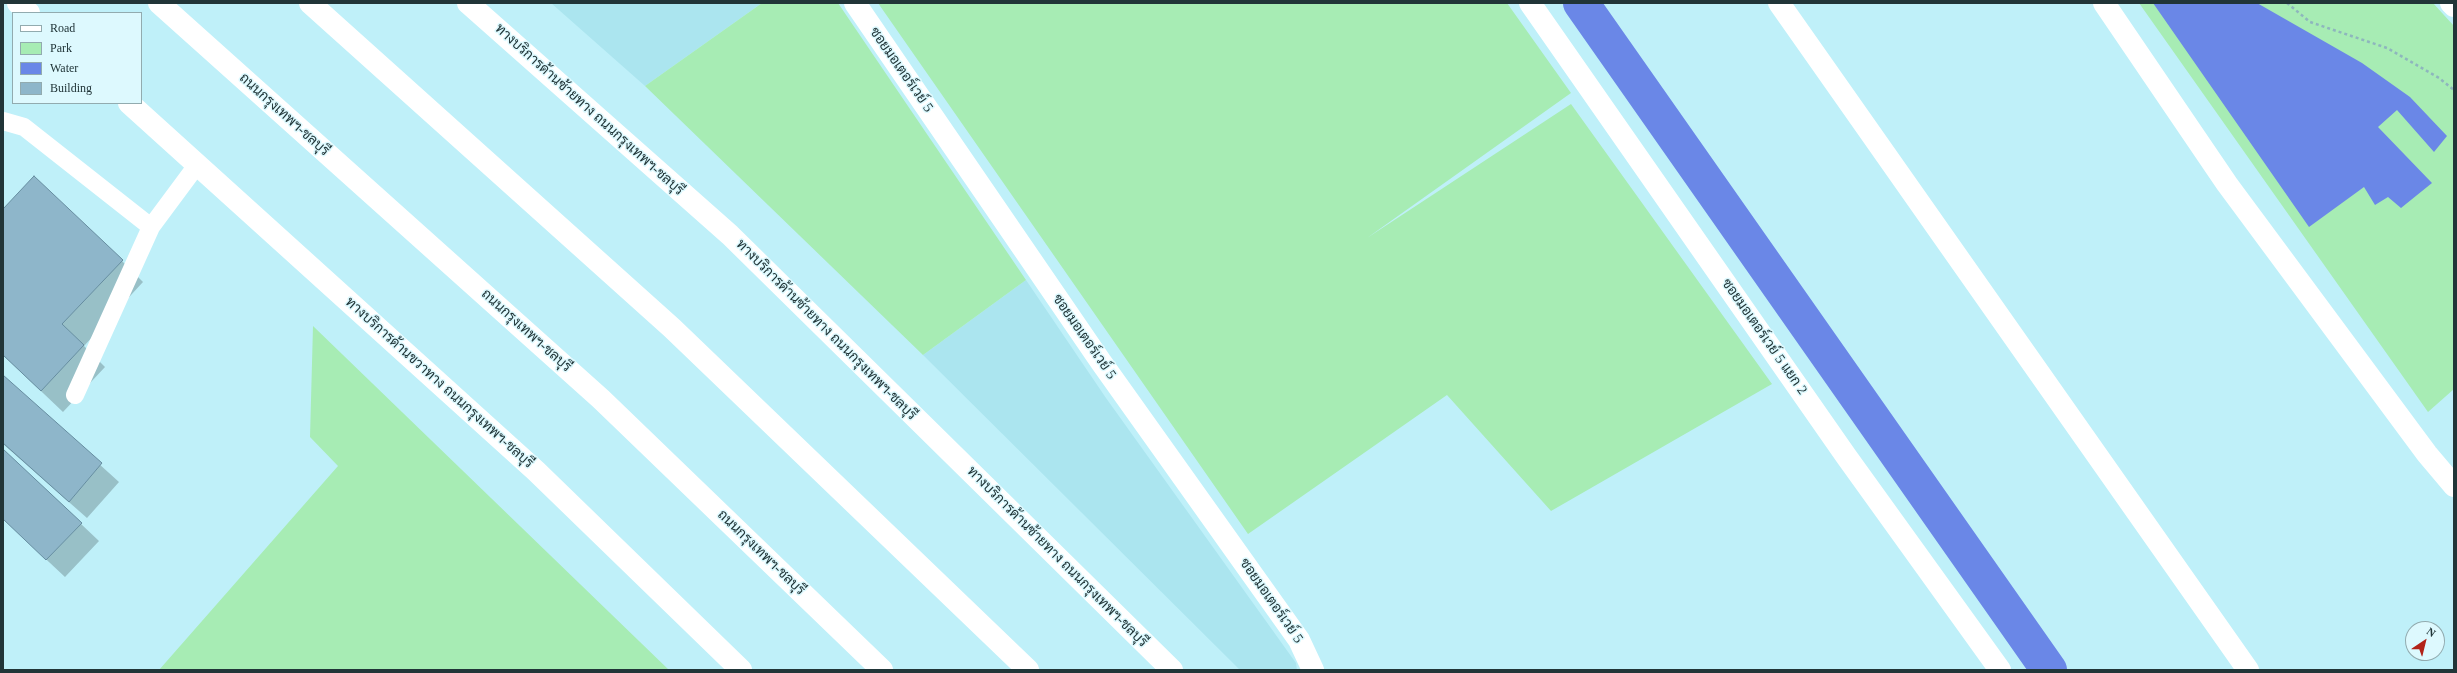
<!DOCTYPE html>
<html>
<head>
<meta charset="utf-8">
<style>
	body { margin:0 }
	#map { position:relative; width:2457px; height:673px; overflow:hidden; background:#bff0f9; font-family:"Times New Roman",serif }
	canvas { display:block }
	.frame { position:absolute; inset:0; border:4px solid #213538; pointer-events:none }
	.legend { position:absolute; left:12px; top:12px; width:130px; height:92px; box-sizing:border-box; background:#ddf9fe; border:1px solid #92abaf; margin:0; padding:5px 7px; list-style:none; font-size:12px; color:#213538 }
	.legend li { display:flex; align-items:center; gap:8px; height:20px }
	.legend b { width:20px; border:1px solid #92abaf }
	.north { position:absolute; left:2405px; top:621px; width:40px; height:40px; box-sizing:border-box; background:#ddf9fe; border:1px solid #92abaf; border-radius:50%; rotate:35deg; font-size:11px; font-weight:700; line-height:16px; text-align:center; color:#213538 }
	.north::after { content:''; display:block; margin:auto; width:14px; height:18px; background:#b22319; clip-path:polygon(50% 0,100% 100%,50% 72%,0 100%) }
</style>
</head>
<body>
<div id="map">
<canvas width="2457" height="673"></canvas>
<div class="frame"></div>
<ul class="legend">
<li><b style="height:5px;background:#fff"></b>Road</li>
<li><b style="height:11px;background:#a7ecb4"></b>Park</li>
<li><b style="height:11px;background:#6a87e7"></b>Water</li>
<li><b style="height:11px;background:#8eb6ca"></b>Building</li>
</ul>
<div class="north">N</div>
</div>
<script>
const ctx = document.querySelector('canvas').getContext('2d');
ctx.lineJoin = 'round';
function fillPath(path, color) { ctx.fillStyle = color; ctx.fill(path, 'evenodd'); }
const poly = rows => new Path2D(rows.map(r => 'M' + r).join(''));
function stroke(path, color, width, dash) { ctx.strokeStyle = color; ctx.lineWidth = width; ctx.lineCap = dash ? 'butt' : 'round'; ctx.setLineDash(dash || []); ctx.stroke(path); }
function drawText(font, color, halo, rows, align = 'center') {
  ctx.font = font + ' "Times New Roman",Sarabun,serif'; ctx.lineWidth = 3; ctx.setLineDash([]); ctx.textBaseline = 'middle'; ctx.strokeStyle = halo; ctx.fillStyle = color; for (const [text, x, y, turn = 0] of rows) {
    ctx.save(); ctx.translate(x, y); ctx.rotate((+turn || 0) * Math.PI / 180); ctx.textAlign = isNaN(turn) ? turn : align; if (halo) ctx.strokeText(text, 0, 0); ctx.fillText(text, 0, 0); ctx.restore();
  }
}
fillPath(poly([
	[551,3,762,3,645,86],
	[1026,280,1106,398,1296,663,1297,670,1240,670,923,355]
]), '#abe5ef');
fillPath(poly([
	[762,3,838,3,1026,280,923,355,645,86],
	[878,3,1507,3,1571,93,1367,238,1571,104,1772,384,1551,511,1447,395,1248,534],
	[2139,3,2433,3,2454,26,2454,389,2428,412],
	[313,326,669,670,159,670,338,466,310,437]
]), '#a7ecb4');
fillPath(poly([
	[2153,3,2257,3,2362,63,2410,97,2447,136,2434,152,2397,110,2378,127,2432,183,2401,208,2388,197,2375,205,2364,187,2309,227]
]), '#6a87e7');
fillPath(poly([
	[3,211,122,261,143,282,84,346,105,367,63,412,3,355],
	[3,377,119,482,87,518,3,444],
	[3,450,99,541,65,577,3,519]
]), '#0003');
stroke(poly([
	[1581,3,2049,670]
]), '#6a87e7', 36);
const building = poly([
	[34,176,123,260,62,324,84,345,41,391,3,355,3,209,34,176],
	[3,375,102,463,69,502,3,443,3,375],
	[3,449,82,523,46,560,3,519,3,449]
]);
fillPath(building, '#8eb6ca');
stroke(building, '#668da0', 1);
stroke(poly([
	[2287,3,2310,22,2387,48,2439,78,2454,90]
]), '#8eb6bd', 2.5, [3, 3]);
stroke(poly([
	[3,121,24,127,151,227],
	[75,395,151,227,197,165]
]), '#fff', 18);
stroke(poly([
	[855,3,1101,362,1299,640,1313,670],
	[1530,3,1846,456,2000,670],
	[1779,3,2248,670],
	[2104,3,2227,184,2427,454,2454,486],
	[2451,3,2454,6]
]), '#fff', 22);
stroke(poly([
	[18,3,29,13],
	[468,3,730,235,1172,670],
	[129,103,536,471,741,670]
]), '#fff', 22);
stroke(poly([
	[159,3,601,399,882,670],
	[310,3,672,328,1028,670]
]), '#fff', 22);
drawText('14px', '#213538', '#ddf9fe', [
	["ซอยมอเตอร์เวย์ 5",901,70,55],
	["ทางบริการด้านซ้ายทาง ถนนกรุงเทพฯ-ชลบุรี",589,110,42],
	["ถนนกรุงเทพฯ-ชลบุรี",284,115,42],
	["ทางบริการด้านซ้ายทาง ถนนกรุงเทพฯ-ชลบุรี",826,330,45],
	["ถนนกรุงเทพฯ-ชลบุรี",526,331,42],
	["ซอยมอเตอร์เวย์ 5",1084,337,55],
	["ซอยมอเตอร์เวย์ 5 แยก 2",1764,337,55],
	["ทางบริการด้านขวาทาง ถนนกรุงเทพฯ-ชลบุรี",439,383,42],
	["ถนนกรุงเทพฯ-ชลบุรี",761,553,44],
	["ทางบริการด้านซ้ายทาง ถนนกรุงเทพฯ-ชลบุรี",1057,557,45],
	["ซอยมอเตอร์เวย์ 5",1271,601,55]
]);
</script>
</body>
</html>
